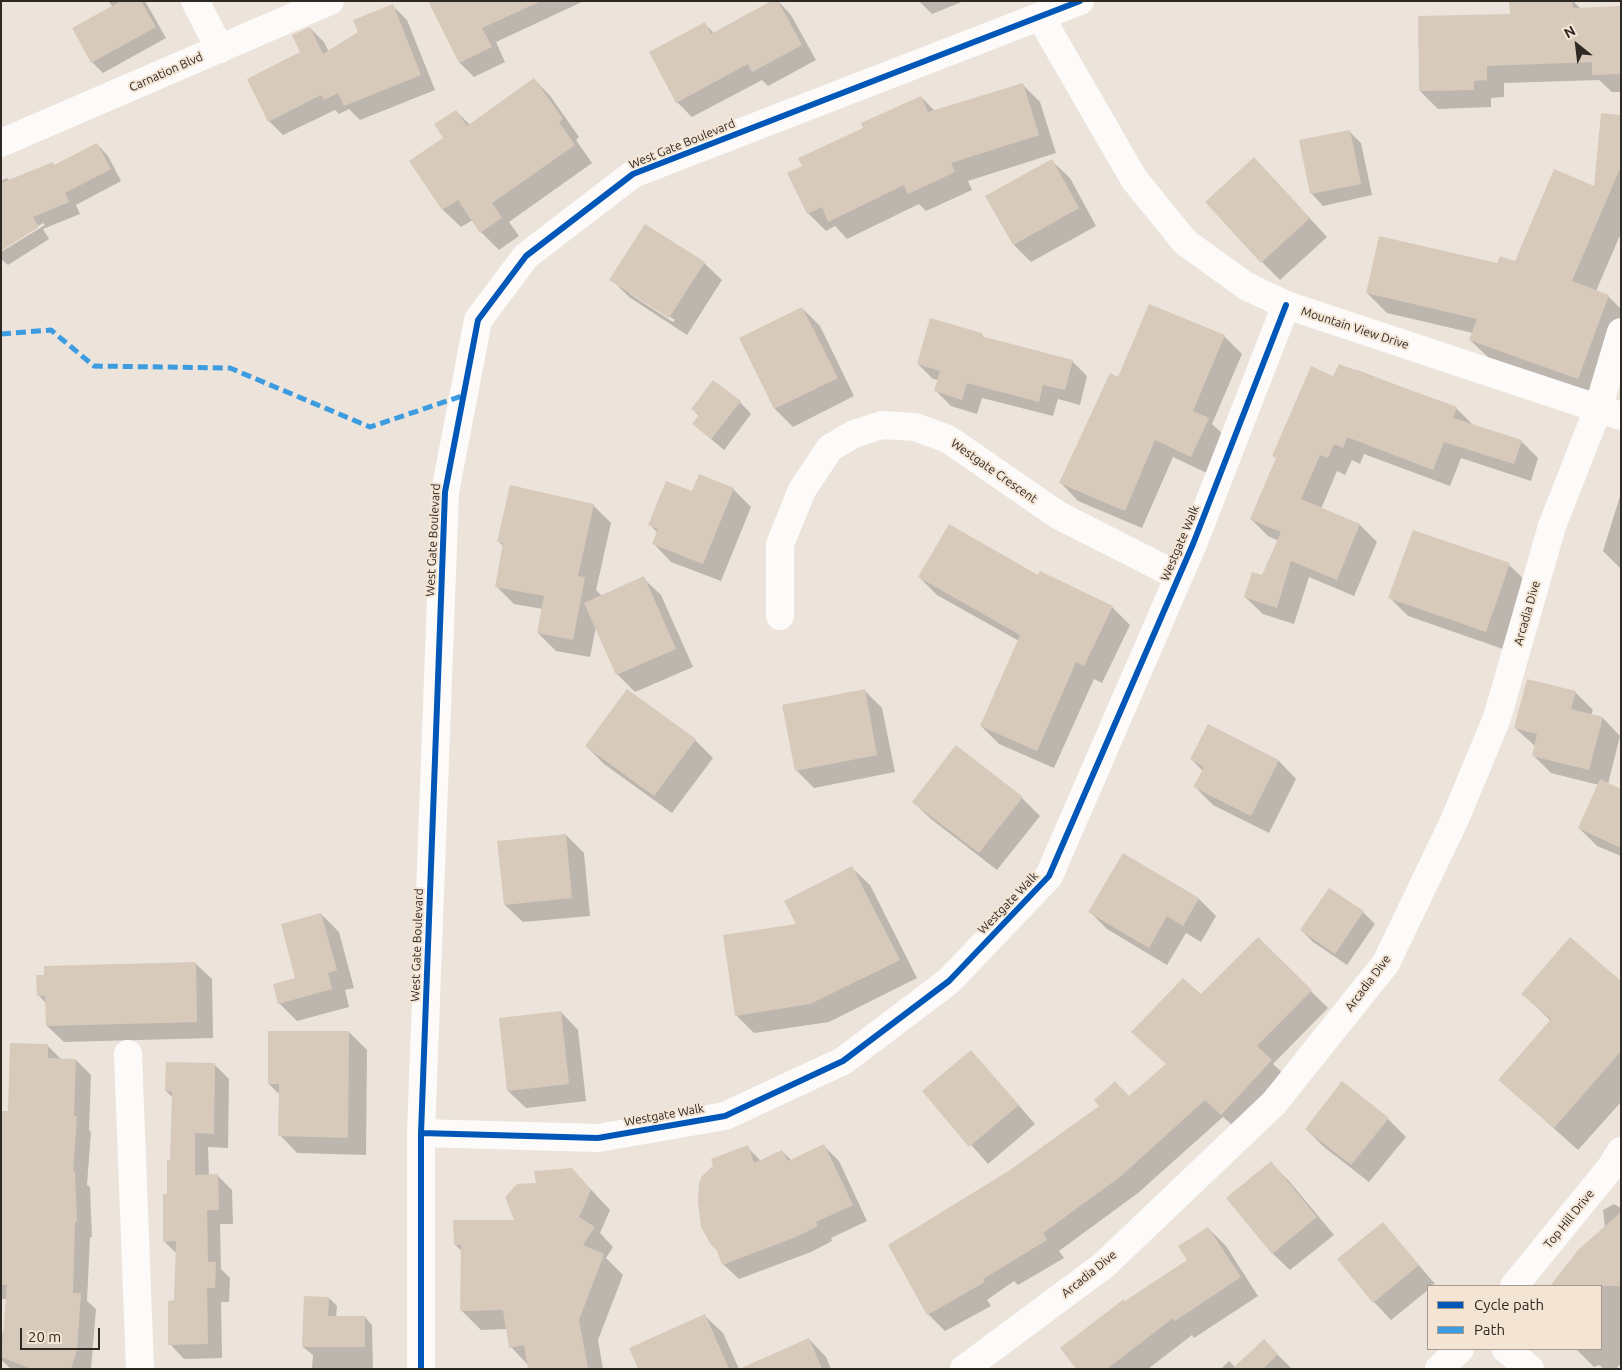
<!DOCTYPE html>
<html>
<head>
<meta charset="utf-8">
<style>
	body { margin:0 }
	#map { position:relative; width:1622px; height:1370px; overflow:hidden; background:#ece4db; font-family:Ubuntu,sans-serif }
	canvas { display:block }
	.frame { position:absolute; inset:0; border:2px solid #2f2924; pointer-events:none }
	.legend { position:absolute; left:1427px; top:1285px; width:175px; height:65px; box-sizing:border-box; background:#f3e4d4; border:1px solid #a5998e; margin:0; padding:6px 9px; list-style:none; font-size:15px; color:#2f2924 }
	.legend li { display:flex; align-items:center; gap:10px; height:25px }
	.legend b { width:25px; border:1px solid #a5998e }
	.north { position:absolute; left:1552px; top:20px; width:50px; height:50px; -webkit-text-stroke:4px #f3e4d4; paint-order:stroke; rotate:331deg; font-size:14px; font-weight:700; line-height:20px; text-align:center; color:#2f2924 }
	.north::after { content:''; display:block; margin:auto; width:18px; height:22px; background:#2f2924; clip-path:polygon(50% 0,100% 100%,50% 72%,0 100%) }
	.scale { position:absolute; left:20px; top:1328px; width:80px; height:22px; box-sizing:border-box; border:2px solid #2f2924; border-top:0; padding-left:6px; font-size:15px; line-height:18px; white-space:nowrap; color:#2f2924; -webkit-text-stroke:4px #f3e4d4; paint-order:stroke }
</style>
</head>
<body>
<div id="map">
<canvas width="1622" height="1370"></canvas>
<div class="frame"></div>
<ul class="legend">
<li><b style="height:6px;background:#0057b8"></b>Cycle path</li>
<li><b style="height:6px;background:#3d9ce0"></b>Path</li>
</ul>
<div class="north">N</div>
<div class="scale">20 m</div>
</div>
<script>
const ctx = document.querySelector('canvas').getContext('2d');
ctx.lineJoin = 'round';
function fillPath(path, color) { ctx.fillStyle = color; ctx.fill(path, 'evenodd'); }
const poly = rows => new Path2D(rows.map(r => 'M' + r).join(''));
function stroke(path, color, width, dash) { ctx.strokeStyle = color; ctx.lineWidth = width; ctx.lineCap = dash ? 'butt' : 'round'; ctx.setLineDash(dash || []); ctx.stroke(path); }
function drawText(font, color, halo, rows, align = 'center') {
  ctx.font = font + ' Ubuntu,sans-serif'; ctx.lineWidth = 4; ctx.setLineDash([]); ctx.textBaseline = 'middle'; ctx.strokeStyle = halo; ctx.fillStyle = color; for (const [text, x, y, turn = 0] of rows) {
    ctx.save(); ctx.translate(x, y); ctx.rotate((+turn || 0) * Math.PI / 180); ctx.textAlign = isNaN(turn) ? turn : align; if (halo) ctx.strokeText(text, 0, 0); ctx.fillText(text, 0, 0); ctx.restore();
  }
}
fillPath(poly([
	[108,1,145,1,166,38,103,73,92,62,113,7],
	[429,1,584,1,496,42,505,62,474,77,460,63],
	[778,1,791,15,816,60,768,86,762,80,692,117,677,102,705,24,714,33],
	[919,1,964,1,932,14],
	[1524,1,1573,1,1581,9,1621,7,1621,92,1612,92,1599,80,1504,83,1504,97,1491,98,1491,107,1438,109,1420,91,1511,15],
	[392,5,407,20,435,90,360,120,349,109,339,114,335,110,283,135,269,121,302,53,310,28,324,42,329,52,359,32],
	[534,79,551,97,579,137,576,140,592,163,509,222,519,236,499,250,481,232,473,220,461,227,443,210,411,161,445,138,456,111,470,125],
	[1022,84,1040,102,1056,153,968,181,972,190,926,211,919,204,847,239,835,226,826,231,808,213,803,166,865,128,921,97,935,111],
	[1621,116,1621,233,1596,291,1608,296,1621,309,1621,336,1598,398,1491,360,1470,340,1473,333,1387,313,1367,293,1515,262,1596,187],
	[1349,131,1361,143,1372,195,1323,206,1312,194,1301,141],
	[97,144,108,156,121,181,76,205,80,214,43,229,49,239,8,265,1,259,1,252,45,225,43,223,1,249,1,181,7,178,10,181,55,166],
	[1052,161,1070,178,1096,226,1031,262,1014,245],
	[1272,177,1327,237,1280,280,1262,262],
	[704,263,722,280,687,335,629,297,611,279],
	[630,291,675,320,673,322,630,294],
	[802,308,820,326,854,396,793,427,775,409,740,339],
	[981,334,985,338,1072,361,1087,376,1080,405,1058,399,1053,416,982,398,977,414,951,406,936,391,939,380,933,379,918,364],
	[1224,336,1242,354,1212,424,1226,437,1209,474,1173,457,1142,528,1078,501,1061,483,1119,378],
	[1357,370,1456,408,1473,425,1521,441,1538,458,1531,481,1461,458,1450,486,1364,454,1360,464,1352,460,1345,475,1337,471,1321,509,1360,525,1377,542,1354,596,1309,577,1294,624,1263,614,1245,597,1263,577,1279,541,1268,536,1251,519,1277,459,1273,455,1334,377,1356,373],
	[740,402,751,414,724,450,693,424,699,416,692,409],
	[733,489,751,507,721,581,671,562,654,544,658,533,650,525],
	[1621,493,1621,569,1603,551],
	[593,505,611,523,596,590,602,596,643,578,661,595,693,667,635,692,617,674,596,627,590,657,556,651,538,633,543,609,514,604,496,586,503,546,499,542],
	[1509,565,1527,582,1503,649,1408,616,1390,598],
	[919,577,1038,577,1112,607,1130,625,1102,683,1094,679,1054,768,999,744,981,726,1019,641,937,595],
	[864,690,882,708,895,772,814,788,797,771],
	[1575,692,1593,710,1591,715,1603,718,1620,736,1608,784,1621,790,1621,856,1597,846,1579,828,1599,785,1551,773,1533,755,1535,746,1515,728],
	[1209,725,1279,761,1296,779,1269,833,1213,805,1195,787,1203,771,1191,759],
	[695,740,713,758,672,813,604,764,586,746],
	[1022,798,1040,816,997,870,931,819,913,802],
	[566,835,584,853,590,916,523,922,505,905],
	[852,868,870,885,917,978,829,1022,754,1033,736,1015,797,925],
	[1199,899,1216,916,1201,942,1186,933,1167,965,1107,929,1089,911],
	[1363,912,1375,924,1347,965,1313,942,1301,930],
	[321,914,339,932,354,988,345,990,349,1007,297,1021,279,1003,297,979],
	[1258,939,1328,1008,1273,1064,1288,1078,1239,1131,1223,1117,1138,1193,1059,1251,1064,1258,1018,1285,1014,1281,987,1300,991,1306,945,1331,928,1314,1129,1097,1167,1064,1201,996],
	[195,963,212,979,213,1038,64,1042,47,1026,47,1004,38,995,45,976],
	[1621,982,1621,1102,1578,1150,1500,1080,1551,1021,1523,994],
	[561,1012,578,1030,586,1101,526,1108,508,1091],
	[349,1032,367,1050,366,1155,297,1153,280,1135,280,1095,269,1084],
	[47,1045,62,1060,76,1060,91,1075,89,1130,91,1132,87,1185,90,1187,92,1237,90,1237,87,1301,96,1309,91,1369,11,1369,1,1360,1,1338,5,1327,7,1299,1,1299,1,1134,9,1113],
	[971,1051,1035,1124,988,1164,924,1091],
	[215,1065,229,1079,228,1148,208,1147,209,1176,218,1176,232,1190,233,1224,220,1224,221,1269,230,1278,229,1302,221,1302,222,1358,184,1359,170,1344,176,1302,177,1254,164,1241,172,1161,173,1098,166,1091],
	[1388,1119,1406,1137,1369,1182,1324,1147,1306,1129],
	[824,1146,839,1161,867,1221,831,1238,832,1241,811,1252,739,1279,723,1264,718,1251,712,1245,747,1147,761,1161,782,1151,792,1161],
	[1271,1163,1289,1181,1334,1235,1290,1270,1272,1253],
	[572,1169,610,1210,600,1233,613,1247,606,1258,623,1275,598,1340,603,1369,529,1369,528,1365,511,1347,507,1329,481,1330,461,1310,462,1252,455,1244,516,1222,537,1185],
	[1614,1204,1621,1208,1621,1363,1616,1369,1604,1369,1599,1365,1594,1367,1576,1349,1601,1349,1601,1286,1551,1286,1580,1250,1605,1228,1603,1210],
	[1383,1223,1435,1284,1428,1286,1428,1290,1391,1320,1374,1302],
	[1208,1228,1226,1246,1258,1296,1194,1338,1192,1335,1148,1369,1078,1369,1125,1302,1189,1261],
	[329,1298,337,1306,336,1318,365,1317,372,1325,373,1369,312,1369,313,1355,303,1347],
	[705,1316,723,1333,739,1369,640,1369],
	[809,1339,826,1357,831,1369,742,1369],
	[1264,1341,1292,1369,1221,1369,1229,1361,1235,1367]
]), '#0003');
fillPath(poly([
	[121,1,141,1,156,27,91,63,72,28],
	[428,1,541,1,482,28,492,47,459,63],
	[771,1,778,1,802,45,752,72,748,64,676,103,649,52,705,22,711,34],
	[1509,1,1572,1,1573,8,1621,6,1621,74,1592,75,1592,62,1487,66,1487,80,1474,81,1474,90,1419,91,1418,16,1510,14],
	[393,4,421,75,344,106,338,93,324,100,321,95,268,122,247,79,300,52,292,35,310,27,323,54,358,32,353,20],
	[534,78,563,119,559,122,575,145,492,203,502,218,480,233,458,200,442,210,409,161,443,138,434,124,456,110,467,126],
	[1023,83,1039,135,951,163,955,172,908,194,904,185,828,222,822,207,807,214,787,173,802,166,798,158,863,128,861,123,921,96,928,112],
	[1601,113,1621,115,1621,166,1572,281,1609,295,1578,379,1469,340,1477,319,1366,293,1379,236,1497,263,1500,256,1515,261,1554,169,1594,186],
	[1350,130,1361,184,1310,194,1299,140],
	[97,143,111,169,65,193,69,202,33,217,39,227,1,251,1,183,53,162,54,165],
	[1254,157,1310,218,1261,263,1205,202],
	[1052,159,1079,208,1013,245,985,196],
	[645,224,705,262,669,318,609,280],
	[1149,304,1225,335,1193,411,1209,418,1191,457,1155,440,1125,511,1059,483,1110,373,1118,377],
	[802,307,838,378,774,409,739,338],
	[930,318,982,333,981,336,1073,360,1065,390,1043,385,1039,402,967,383,962,400,934,391,940,371,917,364],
	[1339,364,1457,407,1453,418,1522,440,1514,464,1444,442,1433,470,1347,437,1343,448,1334,444,1328,458,1320,455,1301,499,1360,524,1337,580,1291,561,1277,608,1244,597,1252,572,1262,575,1281,532,1250,519,1276,458,1272,456,1311,366,1333,376],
	[713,380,741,401,711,439,692,424,699,415,691,409],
	[699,474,734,488,703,564,652,544,658,529,648,525,666,481,692,491],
	[510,485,594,504,578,576,585,577,573,640,537,633,544,596,495,587,503,543,497,542],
	[949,524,1038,575,1040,571,1113,606,1084,666,1076,662,1037,751,980,726,1020,635,918,577],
	[1413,530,1510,563,1486,632,1388,598],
	[644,576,676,649,616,675,584,603],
	[1527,679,1576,691,1571,709,1603,717,1589,770,1532,756,1537,734,1514,728],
	[627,689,696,739,654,796,585,746],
	[865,689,877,755,795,771,782,705],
	[1208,724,1279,760,1251,816,1193,787,1204,767,1190,759],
	[956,745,1023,797,979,853,912,802],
	[1600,779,1621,789,1621,848,1578,828],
	[566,834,572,898,504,905,497,841],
	[1123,853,1199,898,1183,926,1167,916,1149,948,1088,912],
	[852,866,900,960,810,1004,735,1016,723,935,796,924,784,901],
	[1329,888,1364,911,1335,954,1300,930],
	[321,913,337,970,328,973,332,989,278,1004,273,984,295,978,281,924],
	[1258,937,1312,990,1257,1046,1272,1060,1221,1115,1205,1100,1121,1176,1043,1233,1047,1240,983,1279,985,1282,927,1315,888,1245,1010,1170,1099,1106,1094,1100,1115,1081,1129,1096,1166,1064,1131,1032,1183,978,1201,994],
	[1570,937,1621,981,1621,1051,1554,1128,1498,1080,1551,1019,1521,994],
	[196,962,197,1022,46,1026,45,996,37,996,36,975,44,975,44,966],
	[561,1011,569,1084,507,1091,499,1018],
	[268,1031,349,1031,348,1138,278,1136,279,1084,268,1084],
	[10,1043,48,1044,48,1058,76,1059,74,1116,77,1116,73,1171,75,1171,77,1222,75,1222,73,1293,81,1293,77,1350,71,1369,32,1369,1,1357,7,1285,1,1285,1,1111,8,1111],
	[971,1050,1019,1105,969,1147,922,1091],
	[166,1062,215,1063,214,1134,195,1133,195,1175,218,1174,219,1210,207,1210,208,1262,216,1262,215,1288,207,1288,208,1344,168,1345,168,1301,174,1300,176,1241,163,1242,163,1194,167,1194,167,1160,170,1160,172,1092,165,1091],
	[1342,1081,1389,1118,1351,1165,1305,1129],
	[824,1144,853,1205,816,1222,818,1226,796,1237,722,1265,716,1248,711,1245,701,1227,698,1202,699,1183,702,1176,713,1166,711,1159,748,1145,754,1163,782,1150,788,1161],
	[1271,1161,1317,1217,1272,1254,1226,1198],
	[572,1168,591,1190,579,1217,595,1227,583,1245,604,1254,579,1320,588,1369,528,1369,524,1345,509,1348,503,1310,460,1311,461,1245,454,1245,453,1220,514,1220,505,1197,517,1184,536,1183,534,1171],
	[1621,1212,1621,1286,1550,1286,1579,1249],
	[1383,1222,1419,1265,1373,1303,1337,1259],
	[1208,1227,1241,1277,1175,1321,1173,1318,1107,1369,1076,1369,1060,1348,1124,1299,1125,1301,1187,1260,1178,1246],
	[304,1296,329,1297,328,1316,365,1316,365,1347,302,1347],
	[705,1314,729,1369,638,1369,629,1348],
	[809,1338,822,1369,739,1369],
	[1264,1339,1278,1354,1263,1369,1232,1369]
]), '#d8cabb');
stroke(poly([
	[195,1,220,49],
	[1041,18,1134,179,1185,242,1246,286,1286,305,1621,416],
	[1,143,330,1],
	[780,616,780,544,802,490,830,448,854,434,882,425,915,427,948,439,1058,515,1178,576],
	[128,1054,140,1369],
	[421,1133,598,1138,725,1116,843,1061,949,981,1049,876,1193,544,1286,305],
	[1514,1286,1611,1167,1621,1151],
	[1506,1349,1530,1369],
	[421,1369,421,1133,445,492,478,320,526,256,633,174,1080,1],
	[964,1369,1104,1265,1274,1103,1386,963,1455,819,1497,718,1552,526,1598,409,1621,332],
	[1439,1369,1460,1349]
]), '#fcfbfa', 28);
stroke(poly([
	[1,334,51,330,94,366,230,368,370,427,462,396]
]), '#3d9ce0', 5, [10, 5]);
stroke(poly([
	[421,1133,598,1138,725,1116,843,1061,949,981,1049,876,1193,544,1286,305],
	[421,1369,421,1133,445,492,478,320,526,256,633,174,1080,1]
]), '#0057b8', 6);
drawText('12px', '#2f2924', '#f3e4d4', [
	["Carnation Blvd",166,72,-24],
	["West Gate Boulevard",682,144,-22],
	["Mountain View Drive",1355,328,18],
	["Westgate Crescent",994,471,35],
	["West Gate Boulevard",433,540,-87],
	["Westgate Walk",1180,543,-67],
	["Arcadia Dive",1527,613,-74],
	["Westgate Walk",1008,903,-46],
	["West Gate Boulevard",417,945,-88],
	["Arcadia Dive",1368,983,-53],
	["Westgate Walk",664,1115,-10],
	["Top Hill Drive",1569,1219,-51],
	["Arcadia Dive",1089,1274,-39]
]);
</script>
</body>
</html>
